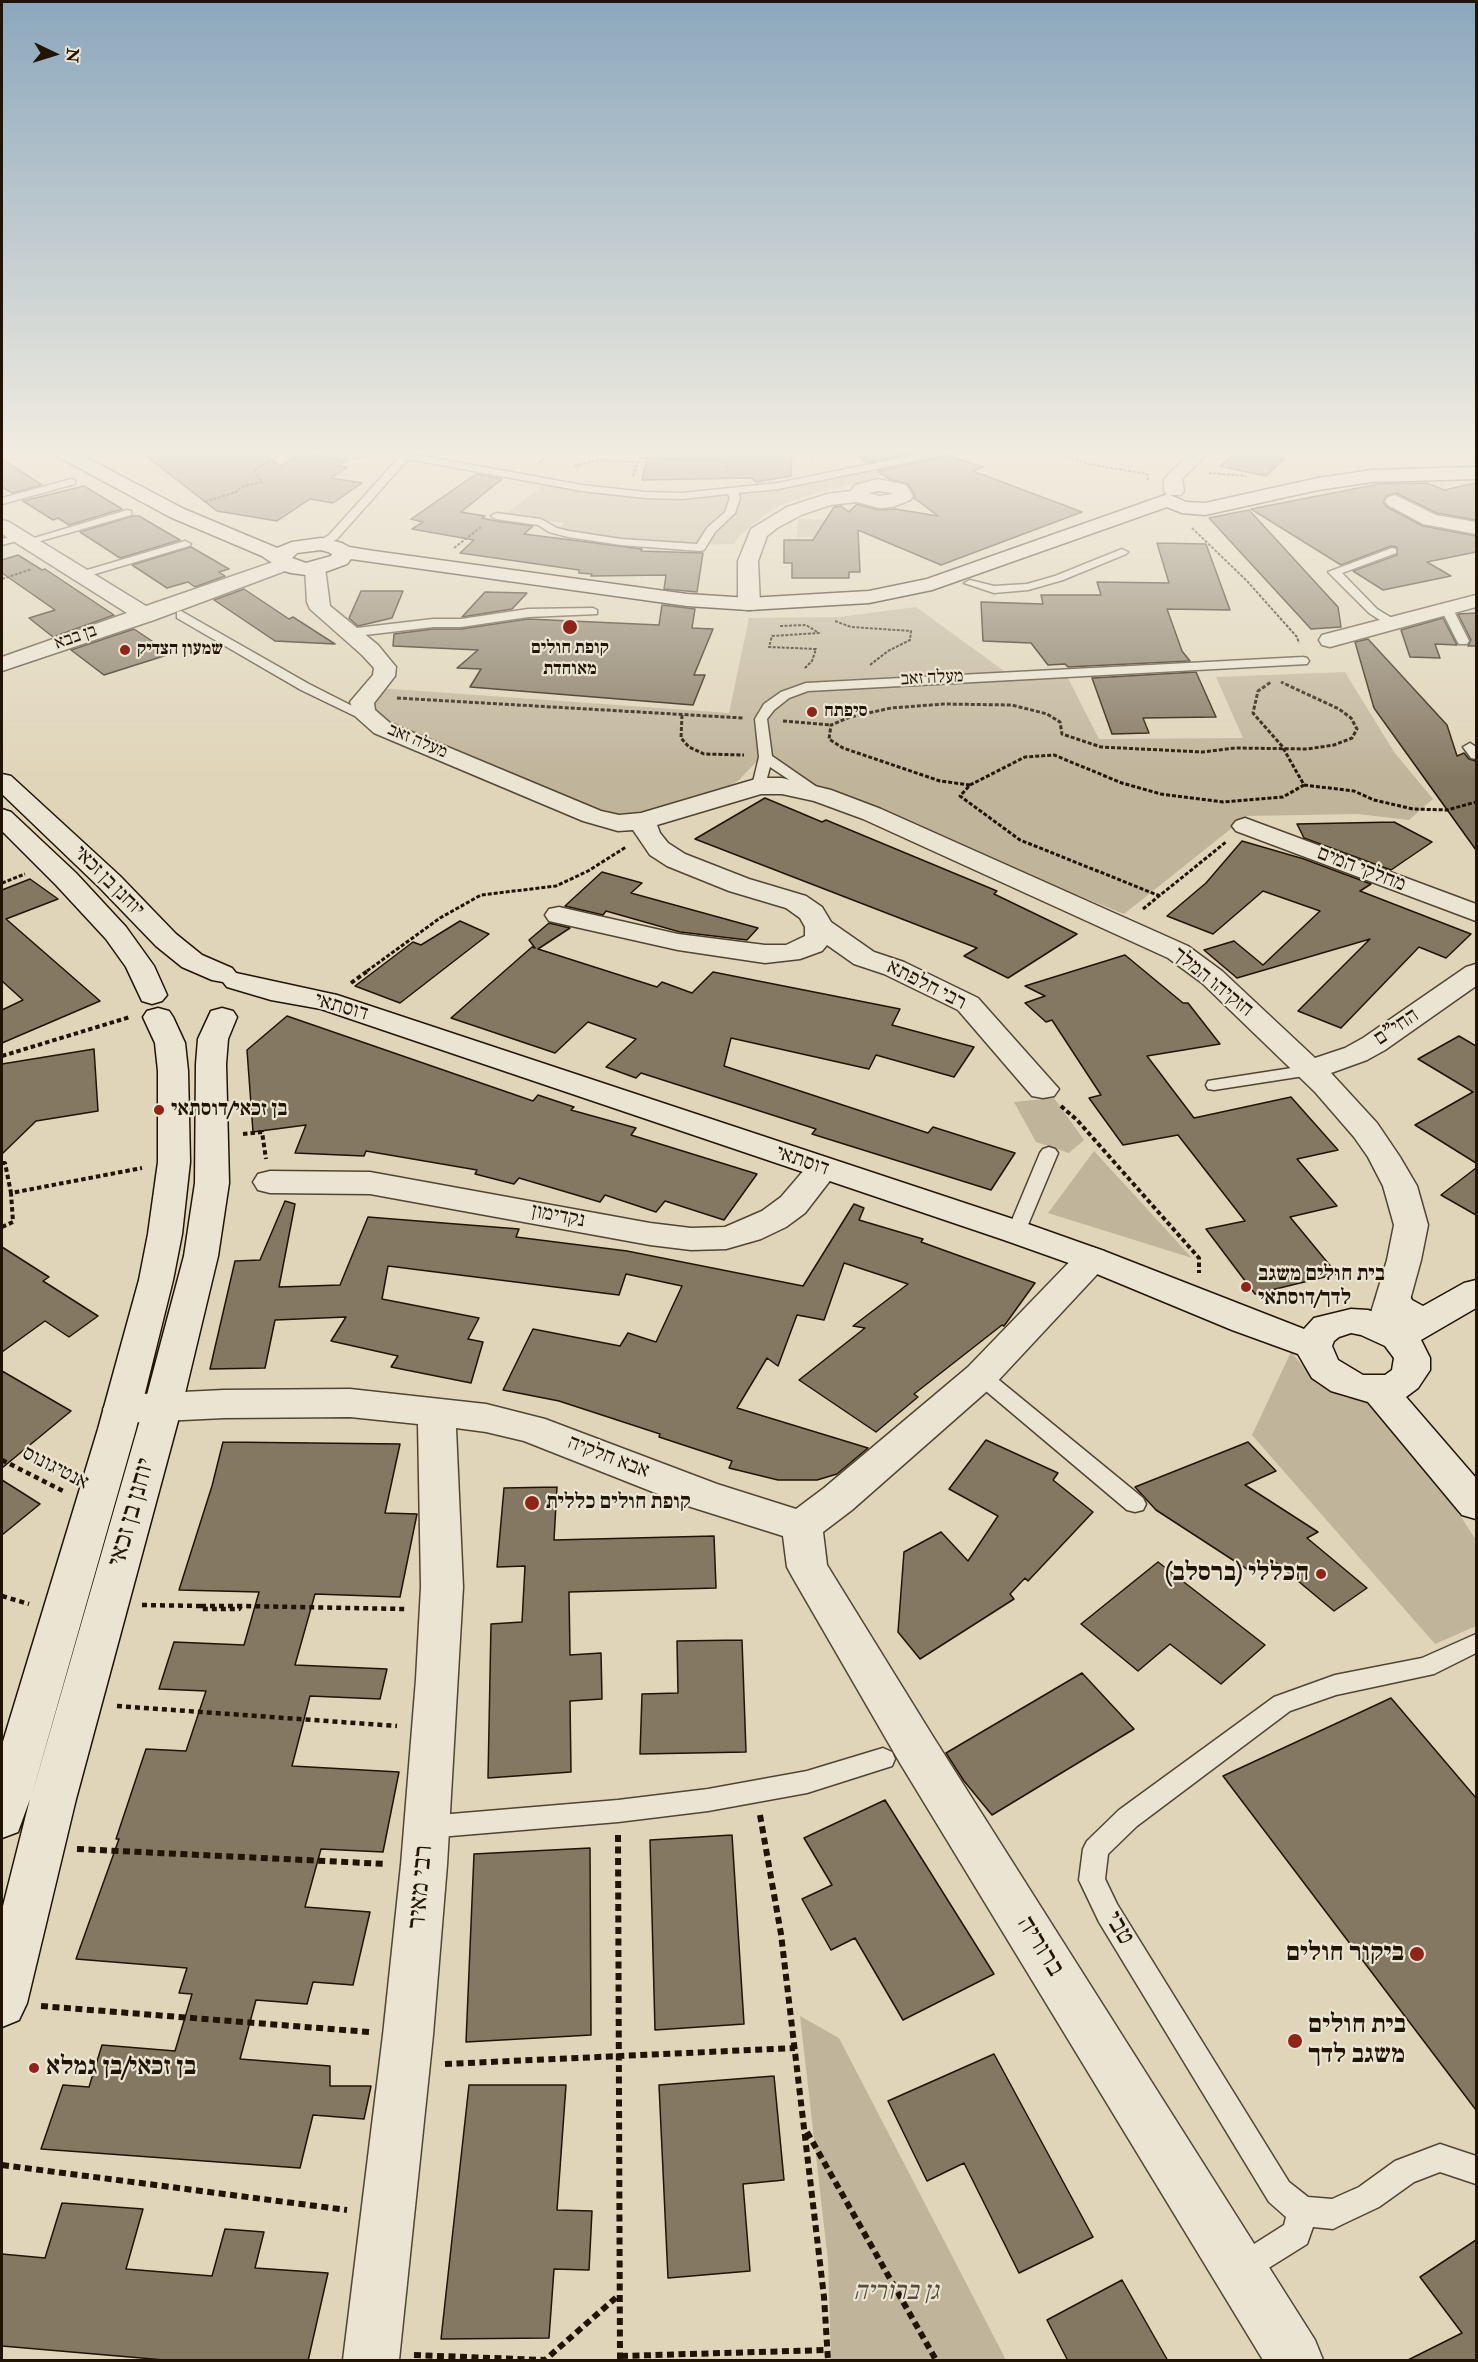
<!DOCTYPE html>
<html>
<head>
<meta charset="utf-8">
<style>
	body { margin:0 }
	#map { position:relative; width:1478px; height:2362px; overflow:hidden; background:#e0d5b9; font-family:"IM FELL Double Pica",serif }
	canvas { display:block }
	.frame { position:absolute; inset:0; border:3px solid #221405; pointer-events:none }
	.north { position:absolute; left:24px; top:24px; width:60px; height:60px; -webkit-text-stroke:4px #ebe4d2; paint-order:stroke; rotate:94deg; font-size:16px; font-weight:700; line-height:24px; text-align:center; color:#221405 }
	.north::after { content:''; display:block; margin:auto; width:21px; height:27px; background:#221405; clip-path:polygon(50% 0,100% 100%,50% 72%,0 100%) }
</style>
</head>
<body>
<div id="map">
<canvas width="1478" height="2362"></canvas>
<div class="frame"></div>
<div class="north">N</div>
</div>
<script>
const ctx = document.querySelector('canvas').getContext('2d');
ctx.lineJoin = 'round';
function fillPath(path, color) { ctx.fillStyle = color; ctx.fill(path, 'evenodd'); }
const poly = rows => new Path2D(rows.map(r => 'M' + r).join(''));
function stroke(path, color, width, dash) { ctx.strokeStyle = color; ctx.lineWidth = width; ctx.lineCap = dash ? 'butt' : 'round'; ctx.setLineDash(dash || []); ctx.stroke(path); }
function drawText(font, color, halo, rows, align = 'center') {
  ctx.font = font + ' "IM FELL Double Pica","Frank Ruhl Libre",serif'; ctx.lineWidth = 4.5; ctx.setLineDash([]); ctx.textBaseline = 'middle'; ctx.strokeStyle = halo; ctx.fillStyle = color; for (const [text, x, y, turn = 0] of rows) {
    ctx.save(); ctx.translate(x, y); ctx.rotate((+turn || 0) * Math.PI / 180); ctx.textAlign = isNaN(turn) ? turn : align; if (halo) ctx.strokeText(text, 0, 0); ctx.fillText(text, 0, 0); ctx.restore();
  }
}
fillPath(poly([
	[967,449,975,451,803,497,783,504,763,516,739,536,734,544,684,545,622,540,565,531,561,527,562,523,505,514,544,485,611,495,662,499,702,497,805,485],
	[798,519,852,520,852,538,797,537],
	[916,607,1015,679,1068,678,1099,739,1243,738,1216,677,1345,672,1394,752,1433,799,1409,820,1357,814,1247,816,1124,914,812,787,762,756,739,780,715,795,645,819,607,817,383,724,372,715,372,702,379,688,729,713,749,618,839,617],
	[1054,1098,1084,1140,1069,1153,1036,1142,1014,1102],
	[1094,1151,1192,1258,1048,1213],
	[1291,1352,1319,1385,1344,1397,1370,1402,1443,1489,1476,1540,1476,1626,1435,1644,1252,1435],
	[800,2016,839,2038,1006,2360,831,2360,828,2261]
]), '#c0b49a');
const building = poly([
	[137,449,256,449,281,466,303,452,307,453,345,461,338,466,347,467,331,478,362,483,333,503,310,499,277,521,217,511,137,449],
	[649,449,792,449,791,476,756,482,751,478,642,480,649,449],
	[849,449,926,449,929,450,867,463,849,449],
	[1240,449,1294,449,1266,476,1220,466,1240,449],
	[949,456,983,467,973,471,1082,512,941,565,858,530,860,572,849,572,849,578,792,578,792,563,784,563,784,540,813,540,834,507,841,506,849,512,857,504,878,510,895,509,938,516,914,498,915,495,908,484,889,479,878,471,949,456],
	[2,459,42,485,12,493,2,487,2,459],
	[476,474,502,479,461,512,485,516,482,518,496,521,533,526,524,534,642,549,641,551,703,553,697,592,664,589,666,575,591,576,592,574,579,573,579,570,460,553,474,540,412,529,423,522,411,519,476,474],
	[1427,483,1444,490,1476,483,1476,520,1437,513,1396,493,1386,496,1383,502,1387,507,1423,526,1476,536,1476,552,1427,562,1451,576,1383,590,1353,571,1397,555,1397,547,1391,546,1341,565,1251,509,1379,484,1427,483],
	[84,486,122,509,69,525,58,518,53,520,23,501,84,486],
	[1249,510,1338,607,1341,627,1311,629,1209,518,1249,510],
	[133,516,139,516,180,540,120,558,80,532,133,516],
	[1157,543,1206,544,1230,610,1167,609,1182,651,1190,661,1068,667,1065,664,1048,665,1031,643,983,641,981,602,1043,604,1041,595,1101,595,1097,582,1169,583,1157,543],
	[191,547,229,569,219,572,225,576,195,587,188,582,167,588,132,565,191,547],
	[18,555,42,570,45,569,114,615,53,637,29,618,55,610,2,573,2,560,18,555],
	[244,589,289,619,293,617,335,644,275,641,214,600,244,589],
	[361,591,403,591,392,618,358,626,349,618,361,591],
	[485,592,527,593,512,609,462,617,485,592],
	[662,605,695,609,692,628,713,629,694,675,705,675,693,705,470,687,481,669,457,668,478,650,393,646,394,634,433,629,461,629,528,619,659,625,662,605],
	[1476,613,1476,646,1468,646,1471,640,1458,614,1476,613],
	[1443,618,1457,645,1435,644,1440,658,1410,657,1401,630,1443,618],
	[134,629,158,645,154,646,167,655,104,675,71,650,134,629],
	[1368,639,1447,725,1457,756,1464,753,1469,759,1476,761,1476,850,1374,708,1355,642,1368,639],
	[1196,672,1216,717,1143,718,1149,733,1112,734,1092,678,1196,672],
	[765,798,822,822,826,820,997,891,994,894,1077,934,1008,978,964,956,977,948,695,839,765,798],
	[1394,822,1432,842,1391,870,1304,838,1297,824,1394,822],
	[1242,841,1304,859,1371,884,1360,891,1471,934,1446,958,1419,947,1341,1028,1298,1011,1370,939,1237,978,1204,950,1234,941,1263,965,1320,911,1263,891,1213,934,1167,916,1206,883,1242,841],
	[602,872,642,883,631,893,758,928,747,940,680,932,606,911,603,915,565,906,602,872],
	[30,879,58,899,6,919,100,1001,2,1043,2,1010,23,1000,2,981,2,890,30,879],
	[460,921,489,934,400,1003,355,986,413,942,421,945,460,921],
	[549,923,570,928,538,949,657,987,662,982,692,993,713,972,900,1009,892,1025,974,1047,954,1077,876,1055,869,1069,731,1038,724,1066,928,1133,933,1127,1015,1153,991,1190,812,1134,816,1129,641,1073,636,1078,606,1067,636,1039,588,1022,555,1053,451,1018,532,947,535,948,529,940,549,923],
	[1125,955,1183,1003,1188,1003,1220,1044,1147,1056,1194,1118,1291,1097,1338,1150,1297,1159,1337,1206,1290,1217,1337,1274,1255,1294,1206,1229,1245,1221,1178,1135,1123,1145,1089,1098,1101,1095,1052,1020,1046,1022,1025,1003,1045,996,1025,986,1125,955],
	[287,1016,533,1101,538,1095,574,1107,571,1110,636,1128,631,1135,757,1174,724,1220,665,1201,656,1212,605,1195,600,1202,519,1178,514,1184,475,1174,477,1170,366,1151,364,1156,295,1153,306,1125,253,1132,247,1050,287,1016],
	[1459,1036,1476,1046,1476,1163,1415,1125,1473,1092,1418,1059,1459,1036],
	[94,1049,98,1111,36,1121,2,1154,2,1064,94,1049],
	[1476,1168,1476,1215,1441,1195,1476,1168],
	[285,1201,295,1204,279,1287,340,1285,368,1217,519,1229,516,1237,627,1251,803,1286,854,1204,864,1208,859,1220,923,1239,921,1242,1035,1283,1004,1326,1002,1325,914,1394,918,1397,876,1432,799,1380,865,1328,853,1326,908,1284,844,1263,824,1320,797,1315,778,1366,767,1358,737,1408,868,1448,837,1474,817,1480,778,1480,729,1468,732,1461,659,1437,660,1434,608,1417,559,1401,503,1390,533,1329,620,1346,628,1333,656,1342,682,1286,626,1274,619,1295,388,1266,382,1299,479,1318,468,1339,483,1342,471,1383,391,1367,398,1356,331,1341,346,1317,275,1320,265,1368,210,1369,235,1261,260,1260,285,1201],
	[2,1247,49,1277,43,1281,98,1316,69,1337,45,1321,2,1352,2,1247],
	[2,1371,71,1411,2,1468,2,1371],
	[986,1440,1058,1473,1053,1480,1093,1512,1028,1581,1025,1578,1010,1594,1014,1599,920,1659,898,1632,904,1552,941,1532,968,1561,998,1516,949,1489,986,1440],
	[223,1442,400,1444,385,1513,417,1514,400,1597,315,1594,295,1665,387,1669,380,1699,310,1696,292,1766,399,1772,383,1852,321,1849,305,1907,370,1912,353,1985,313,1982,307,2004,256,2000,240,2059,330,2066,330,2086,371,2086,364,2119,313,2115,300,2168,41,2149,63,2085,89,2087,102,2045,175,2051,192,1994,179,1993,187,1968,76,1959,119,1839,116,1839,146,1749,186,1751,206,1691,159,1689,174,1642,244,1645,259,1592,179,1590,212,1486,223,1442],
	[1248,1442,1276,1471,1245,1485,1318,1532,1307,1538,1367,1588,1334,1611,1274,1561,1253,1573,1156,1510,1135,1487,1248,1442],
	[2,1480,40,1504,2,1535,2,1480],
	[557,1487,554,1540,714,1536,716,1588,569,1592,570,1655,601,1653,602,1699,570,1701,571,1772,488,1778,491,1624,522,1622,525,1566,497,1567,504,1488,557,1487],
	[1158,1562,1265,1645,1221,1684,1170,1644,1138,1671,1081,1624,1158,1562],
	[742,1640,746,1752,640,1754,642,1694,678,1693,677,1641,742,1640],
	[1082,1673,1134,1729,992,1815,964,1781,946,1753,1082,1673],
	[1391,1698,1476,1798,1476,2110,1223,1776,1391,1698],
	[885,1800,994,1974,903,2020,855,1938,831,1950,802,1899,832,1885,804,1838,885,1800],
	[732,1835,744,2024,655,2030,650,1840,732,1835],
	[590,1848,591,2035,466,2042,474,1854,590,1848],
	[994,2054,1093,2237,1019,2273,964,2163,927,2181,888,2101,994,2054],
	[774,2076,784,2180,743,2184,750,2271,668,2278,659,2085,774,2076],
	[469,2085,566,2085,557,2210,592,2211,589,2270,554,2269,549,2338,441,2339,469,2085],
	[62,2203,143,2209,126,2269,212,2276,225,2229,264,2232,255,2268,328,2273,308,2361,176,2361,2,2346,2,2254,45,2258,62,2203],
	[1476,2240,1476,2361,1406,2361,1462,2333,1420,2277,1476,2240],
	[1122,2280,1168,2361,1068,2361,1047,2320,1122,2280]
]);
fillPath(building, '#857863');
stroke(building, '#221405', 1.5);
const lane = poly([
	[403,449,413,449,412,454,582,485,645,492,682,493,778,483,944,449,963,449,958,452,778,489,738,493,740,498,735,513,715,532,704,550,700,551,621,545,568,537,549,532,538,525,496,519,491,516,496,513,541,519,557,528,569,531,621,539,697,544,707,528,725,512,730,498,728,494,682,499,645,498,582,491,408,459,337,539,325,546,317,546,317,542,329,535,401,455,403,449],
	[71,479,75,480,75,484,2,504,2,498,71,479],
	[127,510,131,511,131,515,27,545,21,542,127,510],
	[20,534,24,535,24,539,2,545,2,539,20,534],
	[185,541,191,544,189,546,85,577,81,578,75,575,77,573,185,541],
	[1392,548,1396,549,1396,553,1342,573,1377,609,1395,620,1395,626,1391,627,1369,613,1328,572,1392,548],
	[1122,549,1128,552,1126,554,1063,580,1028,590,994,593,964,583,970,580,994,586,1027,584,1055,576,1122,549],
	[1447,605,1453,609,1469,641,1467,644,1459,644,1457,641,1441,609,1447,605],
	[593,608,597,610,597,614,528,617,461,627,433,627,348,637,342,633,348,629,433,619,461,619,528,609,593,608],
	[181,611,309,684,374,717,373,720,363,720,301,690,177,618,177,612,181,611],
	[1303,657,1307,658,1309,661,1307,664,808,691,789,698,774,710,767,719,772,756,827,794,825,797,815,797,770,767,764,789,759,790,752,786,759,757,755,719,764,704,781,692,806,683,1303,657],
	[1470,743,1476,747,1476,759,1471,758,1463,747,1470,743],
	[1311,1065,1317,1066,1319,1070,1317,1074,1214,1090,1208,1089,1206,1085,1208,1081,1214,1080,1311,1065],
	[1049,1147,1055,1149,1058,1153,1025,1232,1023,1236,1016,1238,1009,1236,1007,1232,1040,1153,1043,1149,1049,1147],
	[981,1369,988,1371,1143,1498,1146,1504,1143,1510,1135,1512,1127,1510,974,1381,971,1376,974,1371,981,1369],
	[1476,1634,1476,1653,1434,1674,1336,1695,1290,1711,1137,1826,1108,1854,1105,1879,1117,1904,1289,2182,1308,2197,1332,2199,1359,2187,1395,2161,1440,2144,1476,2156,1476,2184,1440,2172,1414,2182,1379,2207,1343,2224,1333,2229,1313,2227,1307,2244,1243,2284,1232,2280,1228,2269,1232,2258,1284,2225,1286,2217,1269,2202,1099,1922,1079,1880,1083,1849,1087,1841,1119,1810,1274,1697,1335,1675,1422,1658,1476,1634],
	[883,1748,892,1752,895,1759,892,1766,807,1793,708,1811,618,1822,427,1838,418,1835,414,1827,418,1819,427,1816,618,1800,708,1789,807,1771,883,1748]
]);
const street = poly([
	[307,449,378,449,375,453,350,459,316,454,310,453,307,449],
	[1194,449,1213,449,1182,479,1184,491,1181,495,1167,495,1164,491,1164,479,1194,449],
	[878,479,906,485,913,496,910,500,893,507,879,508,857,502,830,505,801,515,777,528,767,536,758,561,760,604,757,609,749,610,741,609,738,604,738,561,751,529,787,507,827,494,851,491,855,485,878,479],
	[878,491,892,493,892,494,879,496,869,493,878,491],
	[1395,495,1436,515,1476,522,1476,534,1423,524,1388,505,1385,501,1388,497,1395,495],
	[2,520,9,522,146,606,279,560,286,558,293,560,296,564,293,568,154,620,2,671,2,657,127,613,2,534,2,520],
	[315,562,322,564,325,568,330,606,378,645,396,667,395,676,374,703,375,710,390,723,601,811,619,815,641,813,759,778,782,778,831,790,881,809,1188,946,1222,971,1315,1058,1345,1048,1363,1038,1466,967,1476,964,1476,986,1385,1050,1367,1060,1331,1073,1377,1123,1400,1157,1417,1186,1428,1225,1421,1260,1402,1329,1397,1338,1384,1342,1371,1338,1366,1329,1387,1260,1394,1225,1383,1186,1368,1157,1354,1137,1315,1092,1202,983,1168,958,863,819,814,801,782,794,761,794,657,825,660,833,668,843,685,854,749,879,806,896,822,907,831,922,874,952,904,962,978,998,1059,1089,1054,1096,1043,1098,1032,1096,958,1010,884,974,854,964,827,945,822,951,800,959,765,963,678,950,549,921,545,915,549,909,559,907,678,934,765,945,786,945,805,936,805,927,800,918,786,908,729,891,667,866,650,855,633,830,618,831,583,821,374,733,356,717,350,702,373,675,374,668,362,655,310,609,307,602,305,568,308,564,315,562],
	[1476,595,1476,607,1330,647,1322,645,1319,640,1322,635,1476,595],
	[1245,818,1476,904,1476,921,1236,831,1232,826,1236,821,1245,818],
	[823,1159,835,1162,839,1169,805,1213,786,1227,761,1239,726,1249,691,1250,650,1245,370,1194,270,1193,258,1190,253,1182,258,1174,270,1171,370,1172,650,1223,691,1228,725,1227,762,1211,781,1197,811,1162,823,1159],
	[1092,1247,1104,1251,1109,1259,1104,1267,994,1385,852,1510,823,1532,827,1565,932,1735,1315,2340,1323,2360,1263,2360,900,1763,793,1578,787,1567,783,1536,691,1507,524,1441,486,1432,456,1428,463,1587,447,1865,433,2035,399,2360,343,2360,383,2035,401,1865,416,1679,421,1587,418,1424,350,1417,224,1418,122,1423,109,1419,103,1409,109,1399,122,1395,224,1390,350,1389,486,1404,545,1419,717,1484,796,1509,824,1488,968,1367,1080,1251,1092,1247]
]);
const secondary = poly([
	[48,449,70,449,184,509,277,548,292,542,321,538,342,543,349,547,374,551,687,594,749,598,869,591,927,579,1168,494,1186,502,1205,503,1318,478,1372,470,1476,467,1476,479,1372,482,1318,490,1205,515,1182,513,1167,507,932,590,869,603,749,610,687,606,351,559,347,564,325,572,306,575,291,573,284,571,262,556,170,517,51,453,48,449],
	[321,550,328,552,332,554,331,556,306,563,292,558,297,553,321,550],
	[2,774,11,776,120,876,176,934,202,955,232,968,236,973,337,995,1028,1224,1104,1251,1304,1329,1314,1318,1351,1309,1368,1310,1385,1316,1376,1299,1381,1290,1394,1287,1407,1290,1412,1300,1423,1306,1464,1283,1476,1280,1476,1308,1421,1340,1430,1358,1430,1370,1418,1388,1406,1397,1476,1478,1476,1519,1462,1515,1368,1402,1331,1391,1312,1378,1298,1354,1232,1330,1080,1267,1004,1240,321,1009,271,1000,227,987,223,982,212,980,182,967,156,946,100,888,2,794,2,774],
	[1351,1333,1361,1335,1385,1346,1394,1358,1392,1370,1385,1375,1363,1375,1338,1360,1332,1346,1334,1341,1339,1337,1351,1333],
	[2,809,11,812,76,873,126,927,154,966,167,995,162,1001,152,1004,142,1001,126,967,106,939,56,885,2,831,2,809],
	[158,1008,169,1011,173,1017,185,1043,188,1071,190,1162,182,1234,173,1280,136,1429,31,1798,144,1406,184,1256,195,1183,196,1064,198,1039,211,1011,222,1008,233,1011,237,1017,228,1039,226,1064,229,1183,218,1256,182,1406,76,1799,27,2003,19,2020,2,2027,2,1910,30,1799,18,1832,2,1838,2,1745,98,1429,139,1280,148,1234,158,1162,158,1071,155,1043,143,1017,147,1011,158,1008]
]);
stroke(lane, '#524432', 3);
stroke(street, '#524432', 3);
stroke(secondary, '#221405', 3);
stroke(poly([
	[808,449,814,462],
	[1041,449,1089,464,1147,474,1148,480],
	[640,458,725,461,728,473],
	[539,463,554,449],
	[574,466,598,460,639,462],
	[1209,473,1246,476],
	[633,476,643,449],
	[205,502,236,492,241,487,262,482,254,470,292,449],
	[1192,528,1247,581,1297,637,1299,643],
	[454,548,481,527],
	[2,579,32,569],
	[835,621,851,627,911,631,910,640,888,651,870,665],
	[780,626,806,625,819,633,772,636,769,647,816,649,812,661,804,669]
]), '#221405', 2, [3, 1.5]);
stroke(poly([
	[397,698,743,718],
	[682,715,681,738,689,747,704,754,744,755],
	[783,721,831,725],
	[970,785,940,781,843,748,829,739,831,725,850,717,891,708,944,704,1012,705,1047,714,1060,722,1062,734,1101,747,1202,752,1235,748,1307,749,1334,745,1352,738,1357,729,1351,718,1339,709,1281,682],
	[1304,785,1354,791,1374,800,1413,809,1447,810,1476,802],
	[2,883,25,874],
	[1160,896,1020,840,960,796,970,785,1025,757,1054,755,1122,783,1161,794,1223,802,1283,797,1304,785,1282,746,1253,713,1258,691,1271,682],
	[1143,909,1226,842],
	[367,971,440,918,481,895,556,886,588,871,626,847]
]), '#221405', 3, [4, 2]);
stroke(poly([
	[351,983,369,970],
	[2,1056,130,1017],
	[1061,1106,1077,1120,1199,1258,1199,1273],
	[243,1134,262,1132,266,1159],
	[2,1163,5,1163,11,1193,142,1168],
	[2,1227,13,1222,11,1193]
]), '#221405', 4, [4.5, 3]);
stroke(poly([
	[2,1460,65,1492],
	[2,1596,29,1604],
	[142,1605,201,1606,202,1609,239,1609,241,1606,406,1609],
	[201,1606,241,1606],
	[117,1706,397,1726]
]), '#221405', 4.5, [5, 4]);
stroke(poly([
	[760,1815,781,1934,824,2297,828,2360],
	[618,1835,620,2360],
	[77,1849,387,1864],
	[41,2006,369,2032],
	[445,2064,795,2048],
	[807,2132,936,2360],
	[2,2165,347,2210],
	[414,2355,545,2360,619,2295],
	[621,2356,827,2350]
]), '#221405', 6, [7, 4.5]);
fillPath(lane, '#ebe4d2');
fillPath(street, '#ebe4d2');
fillPath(secondary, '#ebe4d2');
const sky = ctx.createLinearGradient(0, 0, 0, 779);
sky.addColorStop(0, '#8ba7bd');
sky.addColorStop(0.58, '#f1ece0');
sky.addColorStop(1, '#f1ece000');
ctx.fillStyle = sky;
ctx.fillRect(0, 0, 1478, 779);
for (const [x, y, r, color] of [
	[570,627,8,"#8f2418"],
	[125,650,6,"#8f2418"],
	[812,712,6,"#8f2418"],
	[159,1110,6,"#8f2418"],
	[1246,1287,6,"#8f2418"],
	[532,1503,8,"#8f2418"],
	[1321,1574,6,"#8f2418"],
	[1417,1954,8,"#8f2418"],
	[1295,2041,8,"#8f2418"],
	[34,2068,6,"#8f2418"]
]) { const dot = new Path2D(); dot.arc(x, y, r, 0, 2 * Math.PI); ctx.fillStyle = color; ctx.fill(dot); stroke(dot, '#ebe4d2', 2); }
drawText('18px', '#221405', '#ebe4d2', [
	["בן בבא",76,638,-19],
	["מעלה זאב",932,679,-3],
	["מעלה זאב",417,742,23]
]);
drawText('bold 18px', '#221405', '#ebe4d2', [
	["קופת חולים",570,649,"center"],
	["מאוחדת",570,670,"center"],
	["שמעון הצדיק",137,650],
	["סיפתח",824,712]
], 'left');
drawText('21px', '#221405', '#ebe4d2', [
	["מחלקי המים",1361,870,21],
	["יוחנן בן זכאי",108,882,45],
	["חזקיהו המלך",1212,983,39],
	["רבי חלפתא",926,986,27],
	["דוסתאי",341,1008,16],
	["החי\"ם",1397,1028,-34],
	["דוסתאי",802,1162,19],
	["נקדימון",558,1217,11],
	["אבא חלקיה",608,1458,21],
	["אנטיגונוס",55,1469,27]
]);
drawText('bold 21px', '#221405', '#ebe4d2', [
	["בן זכאי/דוסתאי",171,1110],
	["בית חולים משגב",1258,1275],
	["לדך/דוסתאי",1258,1299],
	["קופת חולים כללית",546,1503]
], 'left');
drawText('26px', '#221405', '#ebe4d2', [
	["יוחנן בן זכאי",133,1513,-74],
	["רבי מאיר",422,1887,-85],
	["טבי",1118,1929,59],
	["ברוריה",1039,1947,58]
]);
drawText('bold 26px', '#221405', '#ebe4d2', [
	["הכללי (ברסלב)",1309,1574],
	["ביקור חולים",1404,1954],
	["בית חולים",1308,2026,"left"],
	["משגב לדך",1308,2056,"left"],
	["בן זכאי/בן גמלא",46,2068,"left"]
], 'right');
drawText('italic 26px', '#594c39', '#ebe4d2', [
	["גן ברוריה",896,2293]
]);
</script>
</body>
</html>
